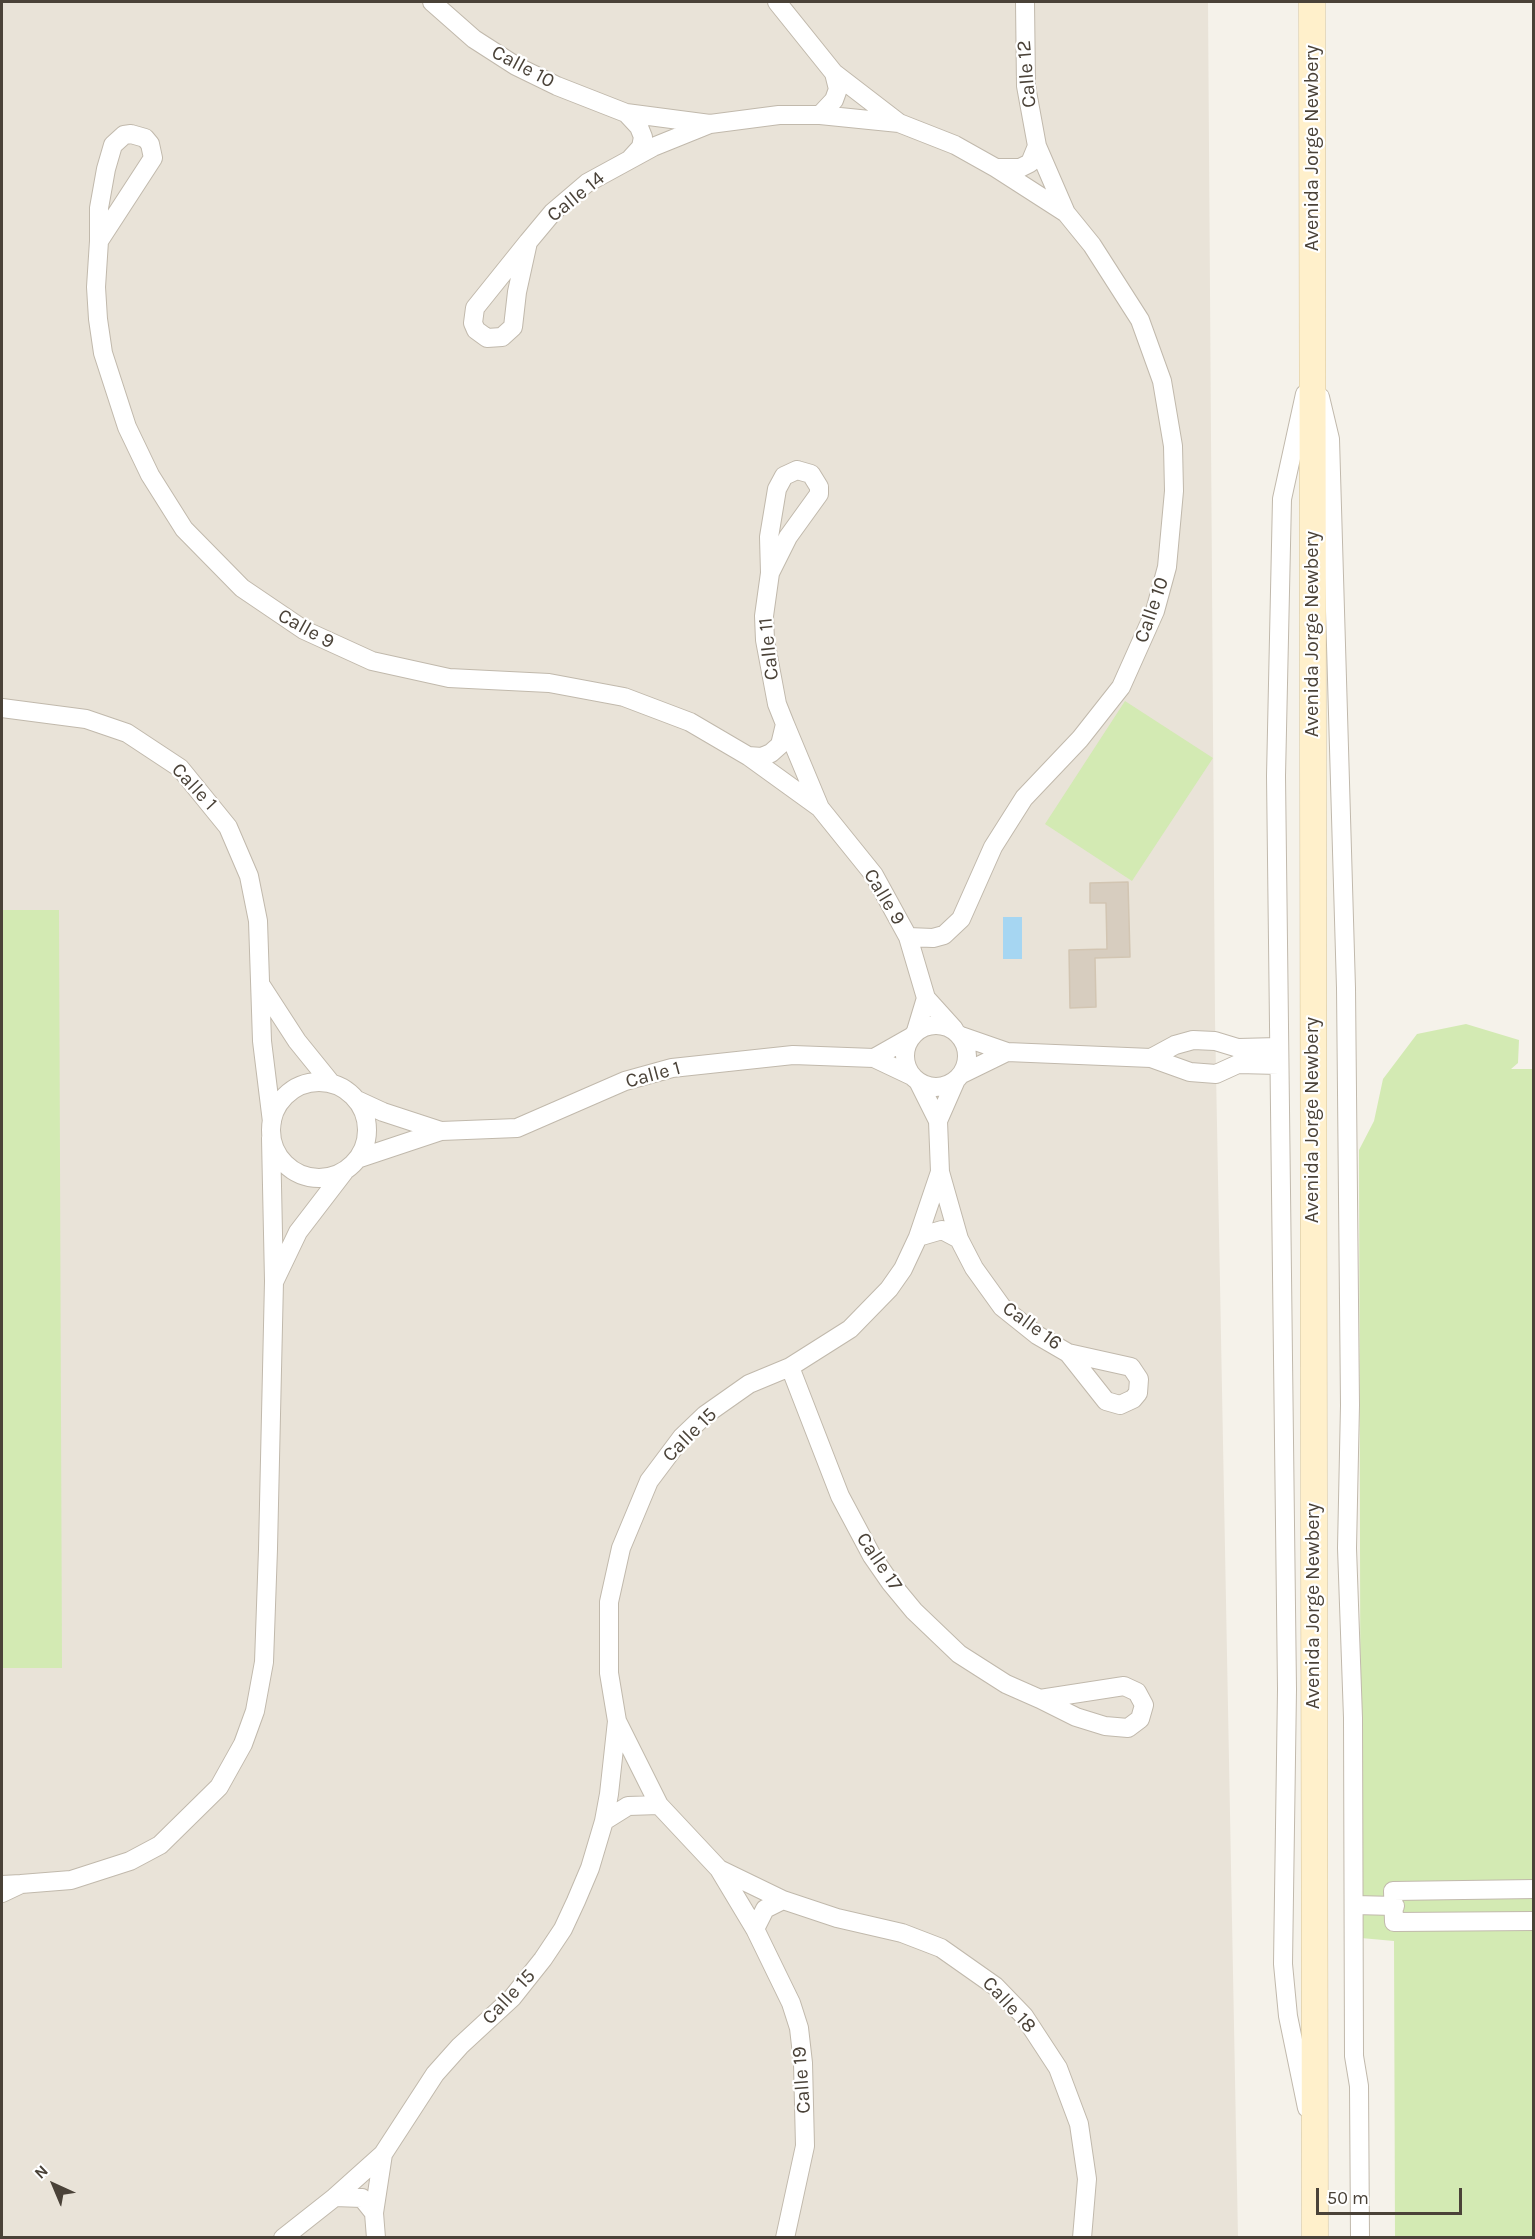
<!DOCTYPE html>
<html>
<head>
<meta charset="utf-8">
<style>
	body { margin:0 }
	#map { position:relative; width:1535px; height:2239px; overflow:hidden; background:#f5f2ea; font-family:Karla,sans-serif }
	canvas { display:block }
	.frame { position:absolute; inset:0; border:3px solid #4a4238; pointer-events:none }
	.north { position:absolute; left:24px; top:2155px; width:60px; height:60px; -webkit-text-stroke:4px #fff; paint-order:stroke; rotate:316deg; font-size:16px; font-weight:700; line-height:24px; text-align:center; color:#4a4238 }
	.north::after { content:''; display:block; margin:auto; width:21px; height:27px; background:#4a4238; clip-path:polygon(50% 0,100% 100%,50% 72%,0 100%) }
	.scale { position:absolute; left:1316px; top:2188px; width:146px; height:27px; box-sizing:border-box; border:3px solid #4a4238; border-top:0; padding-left:8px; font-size:18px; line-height:21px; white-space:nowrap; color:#4a4238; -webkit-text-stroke:4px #fff; paint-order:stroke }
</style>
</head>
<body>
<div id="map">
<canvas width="1535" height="2239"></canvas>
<div class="frame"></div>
<div class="north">N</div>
<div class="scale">50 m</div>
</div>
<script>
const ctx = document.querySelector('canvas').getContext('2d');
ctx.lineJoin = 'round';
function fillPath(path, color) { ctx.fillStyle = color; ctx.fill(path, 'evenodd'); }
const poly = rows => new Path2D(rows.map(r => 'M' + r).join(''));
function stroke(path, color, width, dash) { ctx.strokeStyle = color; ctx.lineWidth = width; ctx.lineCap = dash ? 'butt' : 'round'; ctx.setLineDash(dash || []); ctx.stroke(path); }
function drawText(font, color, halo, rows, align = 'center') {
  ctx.font = font + ' Karla,sans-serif'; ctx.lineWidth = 4.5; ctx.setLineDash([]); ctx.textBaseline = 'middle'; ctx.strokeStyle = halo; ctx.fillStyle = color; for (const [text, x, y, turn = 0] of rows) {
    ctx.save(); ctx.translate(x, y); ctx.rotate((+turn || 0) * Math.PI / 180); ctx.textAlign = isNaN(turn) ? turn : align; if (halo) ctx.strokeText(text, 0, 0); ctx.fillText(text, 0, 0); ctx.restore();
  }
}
fillPath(poly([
	[2,2,1208,2,1215,1019,1238,2237,2,2238]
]), '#e9e3d8');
fillPath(poly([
	[1125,701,1213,758,1132,881,1045,824],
	[2,910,59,910,62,1668,2,1668],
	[1466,1024,1519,1040,1518,1063,1511,1069,1534,1069,1533,2237,1395,2237,1394,1941,1361,1938,1359,1150,1374,1121,1383,1079,1417,1034]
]), '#d3eab3');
fillPath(poly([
	[1003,917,1022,917,1022,959,1003,959]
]), '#a6d6f2');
const building = poly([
	[1128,882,1130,957,1095,958,1096,1007,1070,1008,1069,950,1107,949,1106,903,1090,903,1090,883,1128,882]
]);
fillPath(building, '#d7cdbf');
stroke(building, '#d2c5b2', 1.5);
const street = poly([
	[432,2,474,39,516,66,557,86,626,113],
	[777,2,834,73],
	[1025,2,1026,86,1037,146],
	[899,123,834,73,838,89,834,100,820,115,899,123,955,145,996,168],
	[710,124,779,115,820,115],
	[131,134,145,138,150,144,153,158,99,241,99,208,106,169,113,145,124,135,131,134],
	[99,241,96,287,98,319,103,353,127,427,150,475,184,529,242,588,304,630,372,661,449,678,549,683,624,697,690,722,748,756],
	[528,242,553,212,587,183,653,147,710,124,626,113,639,127,643,137,641,147,631,158],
	[528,242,517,292,513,327,502,337,487,338,476,330,473,323,475,308,528,242],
	[1305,394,1282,499,1276,776,1287,1689,1283,1964,1288,2016,1307,2108],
	[1320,397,1330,439,1346,988,1350,1405,1347,1548,1353,1718,1354,2056,1359,2086,1360,2238],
	[797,470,811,474,819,487,819,494,788,537,770,573,769,537,777,489,784,476,797,470],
	[770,573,764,616,765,640,777,704,785,724],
	[2,708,86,719,127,733,180,768,228,827,249,876,258,921,262,1041,272,1122],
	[820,808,785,724,780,745,771,753,762,757,748,756,820,808,874,875,908,937,926,998],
	[908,937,933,938,944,935,961,919,993,847,1024,798,1080,739,1121,687,1155,611,1167,567,1174,491,1173,446,1162,381,1140,320,1092,245,1066,213,1037,146,1030,163,1020,168,996,168,1066,213],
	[262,987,297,1041,331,1083],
	'905 1056a31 31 0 1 1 62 0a31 31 0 1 1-62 0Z',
	[916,1031,926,998,954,1029],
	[961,1036,1007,1052,962,1074],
	[911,1037,874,1058,912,1076],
	[1278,1047,1238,1048,1215,1041,1193,1040,1175,1045,1151,1058,1190,1072,1216,1074,1238,1064,1279,1065],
	[1007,1052,1151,1058],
	[918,1081,938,1121,956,1080],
	'271 1130a48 48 0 1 1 96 0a48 48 0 1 1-96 0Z',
	[938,1121,940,1172,959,1239,942,1230,918,1237,940,1172],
	[441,1131,517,1128,625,1081,672,1068,793,1055,874,1058],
	[357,1159,441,1131,383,1112,357,1100],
	[959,1239,974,1268,1002,1307,1037,1335,1068,1353],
	[275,1280,298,1232,344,1172],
	[1068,1353,1131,1367,1139,1379,1138,1393,1133,1399,1120,1405,1106,1401,1068,1353],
	[790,1367,840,1496,872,1556,890,1582,914,1611,959,1654,1006,1684,1040,1699],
	[1124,1686,1137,1692,1144,1705,1140,1719,1128,1728,1105,1726,1076,1717,1040,1699,1124,1686],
	[617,1721,659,1805,628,1806,604,1821,609,1794,617,1721,609,1673,609,1602,621,1548,649,1481,682,1437,705,1415,749,1384,790,1367,850,1329,889,1289,903,1269,918,1237],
	[659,1805,719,1869,755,1929,765,1909,783,1900,719,1869],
	[21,1884,71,1880,130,1861,160,1845,219,1787,243,1744,255,1711,264,1662,268,1549,274,1281,271,1138],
	[2,1885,21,1884,2,1893],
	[1534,1889,1393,1891,1394,1922,1534,1921],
	[783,1900,837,1918,902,1933,941,1948,995,1986,1024,2016,1058,2068,1079,2124,1087,2179,1082,2238],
	[1355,1905,1395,1906],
	[755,1929,791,2003,799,2028,803,2063,805,2146,785,2238],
	[383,2154,374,2213,362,2198,335,2197,383,2154,435,2074,460,2046,512,1998,543,1959,563,1929,576,1901,590,1868,604,1821],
	[374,2213,376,2238],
	[283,2238,335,2197]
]);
const secondary = poly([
	[1312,2,1315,2238]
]);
stroke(street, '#c1b9ac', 20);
stroke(secondary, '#d6c49a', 27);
stroke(street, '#fff', 18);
stroke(secondary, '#fff0cb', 26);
drawText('20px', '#4a4238', '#fff', [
	["Calle 10",523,67,28],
	["Calle 12",1027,74,-95],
	["Avenida Jorge Newbery",1312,148,-90],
	["Calle 14",576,197,-39],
	["Calle 10",1152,610,-71],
	["Calle 9",306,629,29],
	["Avenida Jorge Newbery",1312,634,-90],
	["Calle 11",769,649,-96],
	["Calle 1",194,787,47],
	["Calle 9",884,897,59],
	["Calle 1",653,1075,-15],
	["Avenida Jorge Newbery",1312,1120,-90],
	["Calle 16",1032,1326,36],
	["Calle 15",690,1435,-45],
	["Calle 17",879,1562,56],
	["Avenida Jorge Newbery",1313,1606,-90],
	["Calle 15",509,1997,-47],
	["Calle 18",1009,2005,47],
	["Calle 19",802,2080,-94]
]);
</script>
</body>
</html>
